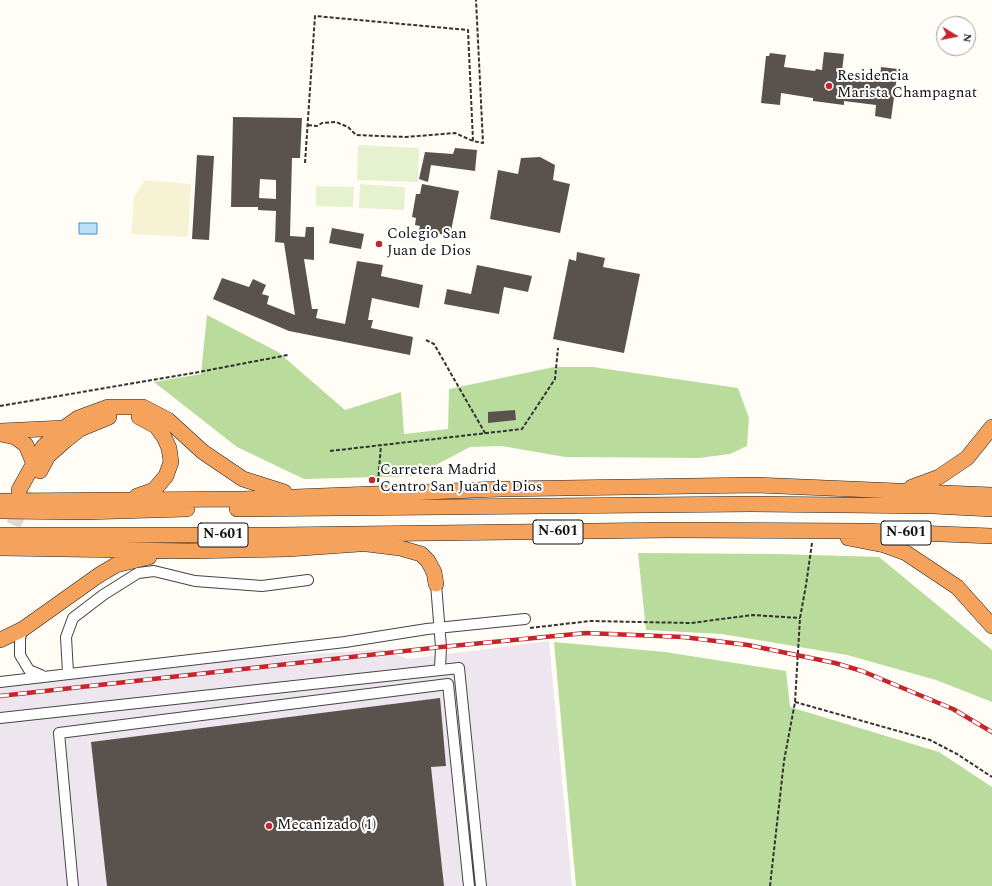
<!DOCTYPE html>
<html>
<head>
<meta charset="utf-8">
<style>
	body { margin:0 }
	#map { position:relative; width:992px; height:886px; overflow:hidden; background:#fffdf5; font-family:Spectral,serif }
	canvas { display:block }
	.north { position:absolute; left:936px; top:16px; width:40px; height:40px; box-sizing:border-box; background:#fff; border:1px solid #a0a0a0; border-radius:50%; rotate:100deg; font-size:11px; font-weight:700; line-height:16px; text-align:center; color:#111 }
	.north::after { content:''; display:block; margin:auto; width:14px; height:18px; background:#c4262e; clip-path:polygon(50% 0,100% 100%,50% 72%,0 100%) }
</style>
</head>
<body>
<div id="map">
<canvas width="992" height="886"></canvas>
<div class="north">N</div>
</div>
<script>
const ctx = document.querySelector('canvas').getContext('2d');
ctx.lineJoin = 'round';
function fillPath(path, color) { ctx.fillStyle = color; ctx.fill(path, 'evenodd'); }
const poly = rows => new Path2D(rows.map(r => 'M' + r).join(''));
function stroke(path, color, width, dash) { ctx.strokeStyle = color; ctx.lineWidth = width; ctx.lineCap = dash ? 'butt' : 'round'; ctx.setLineDash(dash || []); ctx.stroke(path); }
function drawText(font, color, halo, rows, align = 'center') {
  ctx.font = font + ' Spectral,serif'; ctx.lineWidth = 4; ctx.setLineDash([]); ctx.textBaseline = 'middle'; ctx.strokeStyle = halo; ctx.fillStyle = color; for (const [text, x, y, turn = 0] of rows) {
    ctx.save(); ctx.translate(x, y); ctx.rotate((+turn || 0) * Math.PI / 180); ctx.textAlign = isNaN(turn) ? turn : align; if (halo) ctx.strokeText(text, 0, 0); ctx.fillText(text, 0, 0); ctx.restore();
  }
}
fillPath(poly([
	[549,641,572,886,0,886,0,676,383,649,408,659]
]), '#eee6ef');
fillPath(poly([
	[145,180,191,184,188,237,131,234,134,197]
]), '#f6f3d4');
fillPath(poly([
	[207,315,278,352,345,410,401,392,404,434,448,429,449,389,554,367,593,367,738,388,749,418,747,446,730,454,699,458,565,457,502,446,470,447,415,476,304,479,237,447,154,382,201,374],
	[638,553,777,554,879,557,992,650,992,702,936,680,847,655,722,634,646,630],
	[554,642,665,652,786,671,790,707,939,752,992,787,992,886,576,886]
]), '#b9dc9c');
fillPath(poly([
	[358,145,419,148,418,182,357,180],
	[360,184,405,187,404,210,359,208],
	[316,186,354,187,353,207,316,206]
]), '#e6f2cf');
const water = poly([
	[79,223,97,223,97,234,79,234,79,223]
]);
fillPath(water, '#b9e0f7');
stroke(water, '#3f96cf', 1);
fillPath(poly([
	[824,52,844,54,842,71,847,72,847,74,880,79,881,67,898,69,891,119,875,116,876,105,844,101,844,105,813,101,813,98,781,93,780,105,761,103,766,56,769,56,770,53,786,55,784,67,815,71,816,69,822,70],
	[233,117,302,118,300,158,292,158,290,236,305,237,306,227,314,227,314,260,304,259,312,309,318,309,316,318,345,324,357,261,383,265,381,276,423,285,419,308,372,298,368,320,373,320,371,328,413,337,410,355,289,331,213,299,222,278,249,287,253,279,266,285,262,294,269,296,267,304,295,315,284,243,275,242,276,211,258,210,258,207,231,207],
	[260,179,276,180,276,199,259,198],
	[455,148,477,150,475,171,431,165,428,182,419,179,425,152,453,154],
	[197,155,214,156,209,240,192,239],
	[540,157,555,165,553,180,570,184,560,233,490,219,498,170,518,174,521,158],
	[422,184,459,191,450,236,419,230,420,226,415,225,416,218,412,217,416,194,420,194],
	[332,228,364,234,361,249,329,243],
	[577,252,605,258,603,267,640,274,624,353,553,339,569,259,576,261],
	[477,265,532,276,528,292,504,287,499,314,444,304,447,289,471,294],
	[515,410,516,420,488,423,488,412],
	[440,698,446,766,431,767,444,886,107,886,91,742]
]), '#5a524d');
stroke(poly([
	[4,546,29,491]
]), '#dbdad3', 15, [15, 8]);
const minor = poly([
	[436,584,441,647,440,669],
	[23,629,20,638,20,655,29,670,41,675],
	[68,673,66,637,73,618,103,595,138,573,154,571,195,581,262,586,308,580],
	[0,682,345,642,427,629,525,619],
	[0,718,459,668,481,886],
	[73,886,59,733,448,684,469,886]
]);
const highway = poly([
	[0,431,64,428],
	[1,434,15,437,26,445,33,462],
	[40,471,48,456,66,440,80,429,109,417],
	[912,487,939,477,967,458,992,427],
	[19,490,43,447,64,428,78,418,108,407,143,407,168,420,203,452,243,479,284,492],
	[137,496,154,490,166,476,171,462,169,448,164,437,156,426,139,417],
	[0,501,243,499,501,489,756,485,992,495],
	[237,509,751,504,933,506,992,509],
	[0,511,84,512,187,509],
	[0,535,276,535,671,530,865,531,992,536],
	[848,538,884,545,906,553,957,587,992,626],
	[367,544,400,548,421,554,428,561,434,572,436,584],
	[0,548,188,551,288,549,373,543],
	[0,640,23,629,99,575,116,565,149,557]
]);
stroke(minor, '#444', 12);
stroke(highway, '#222', 16);
stroke(poly([
	[308,125,317,126,322,123,336,122,348,127,356,135,406,137,455,133,473,141,483,143,476,0],
	[305,163,315,16,468,30,473,141],
	[426,340,434,344,485,433],
	[0,406,199,372,288,355],
	[330,451,522,429,555,379,558,348],
	[378,482,381,445],
	[530,628,590,621,691,623,753,615,800,618],
	[795,702,930,740,957,754,992,777],
	[770,886,784,761,795,702,800,618,806,585,812,543]
]), '#333', 2, [4, 2]);
stroke(minor, '#fff', 10);
stroke(highway, '#f5a25d', 15);
const rail = poly([
	[0,696,441,647,586,633,683,637,748,645,835,663,862,671,953,709,992,732]
]);
stroke(rail, '#c4262e', 4.5);
stroke(rail, '#fff', 3, [9]);
for (const [x, y, r, color] of [
	[829,86,4,"#c4262e"],
	[379,244,4,"#c4262e"],
	[372,480,4,"#c4262e"],
	[269,826,4,"#c4262e"]
]) { const dot = new Path2D(); dot.arc(x, y, r, 0, 2 * Math.PI); ctx.fillStyle = color; ctx.fill(dot); stroke(dot, '#fff', 1.5); }
for (const [x, y, w] of [
	[558,532,50],
	[906,533,50],
	[223,535,50]
]) { const box = new Path2D(); box.roundRect(x - w / 2, y - 12, w, 24, 3); ctx.fillStyle = '#fff'; ctx.fill(box); stroke(box, '#111', 1); }
drawText('bold 14px', '#111', null, [
	["N-601",558,532],
	["N-601",906,533],
	["N-601",223,535]
]);
drawText('15px', '#111', '#fff', [
	["Residencia",837,77],
	["Marista Champagnat",837,94],
	["Colegio San",387,235],
	["Juan de Dios",387,252],
	["Carretera Madrid",380,471],
	["Centro San Juan de Dios",380,488],
	["Mecanizado (1)",277,826]
], 'left');
</script>
</body>
</html>
